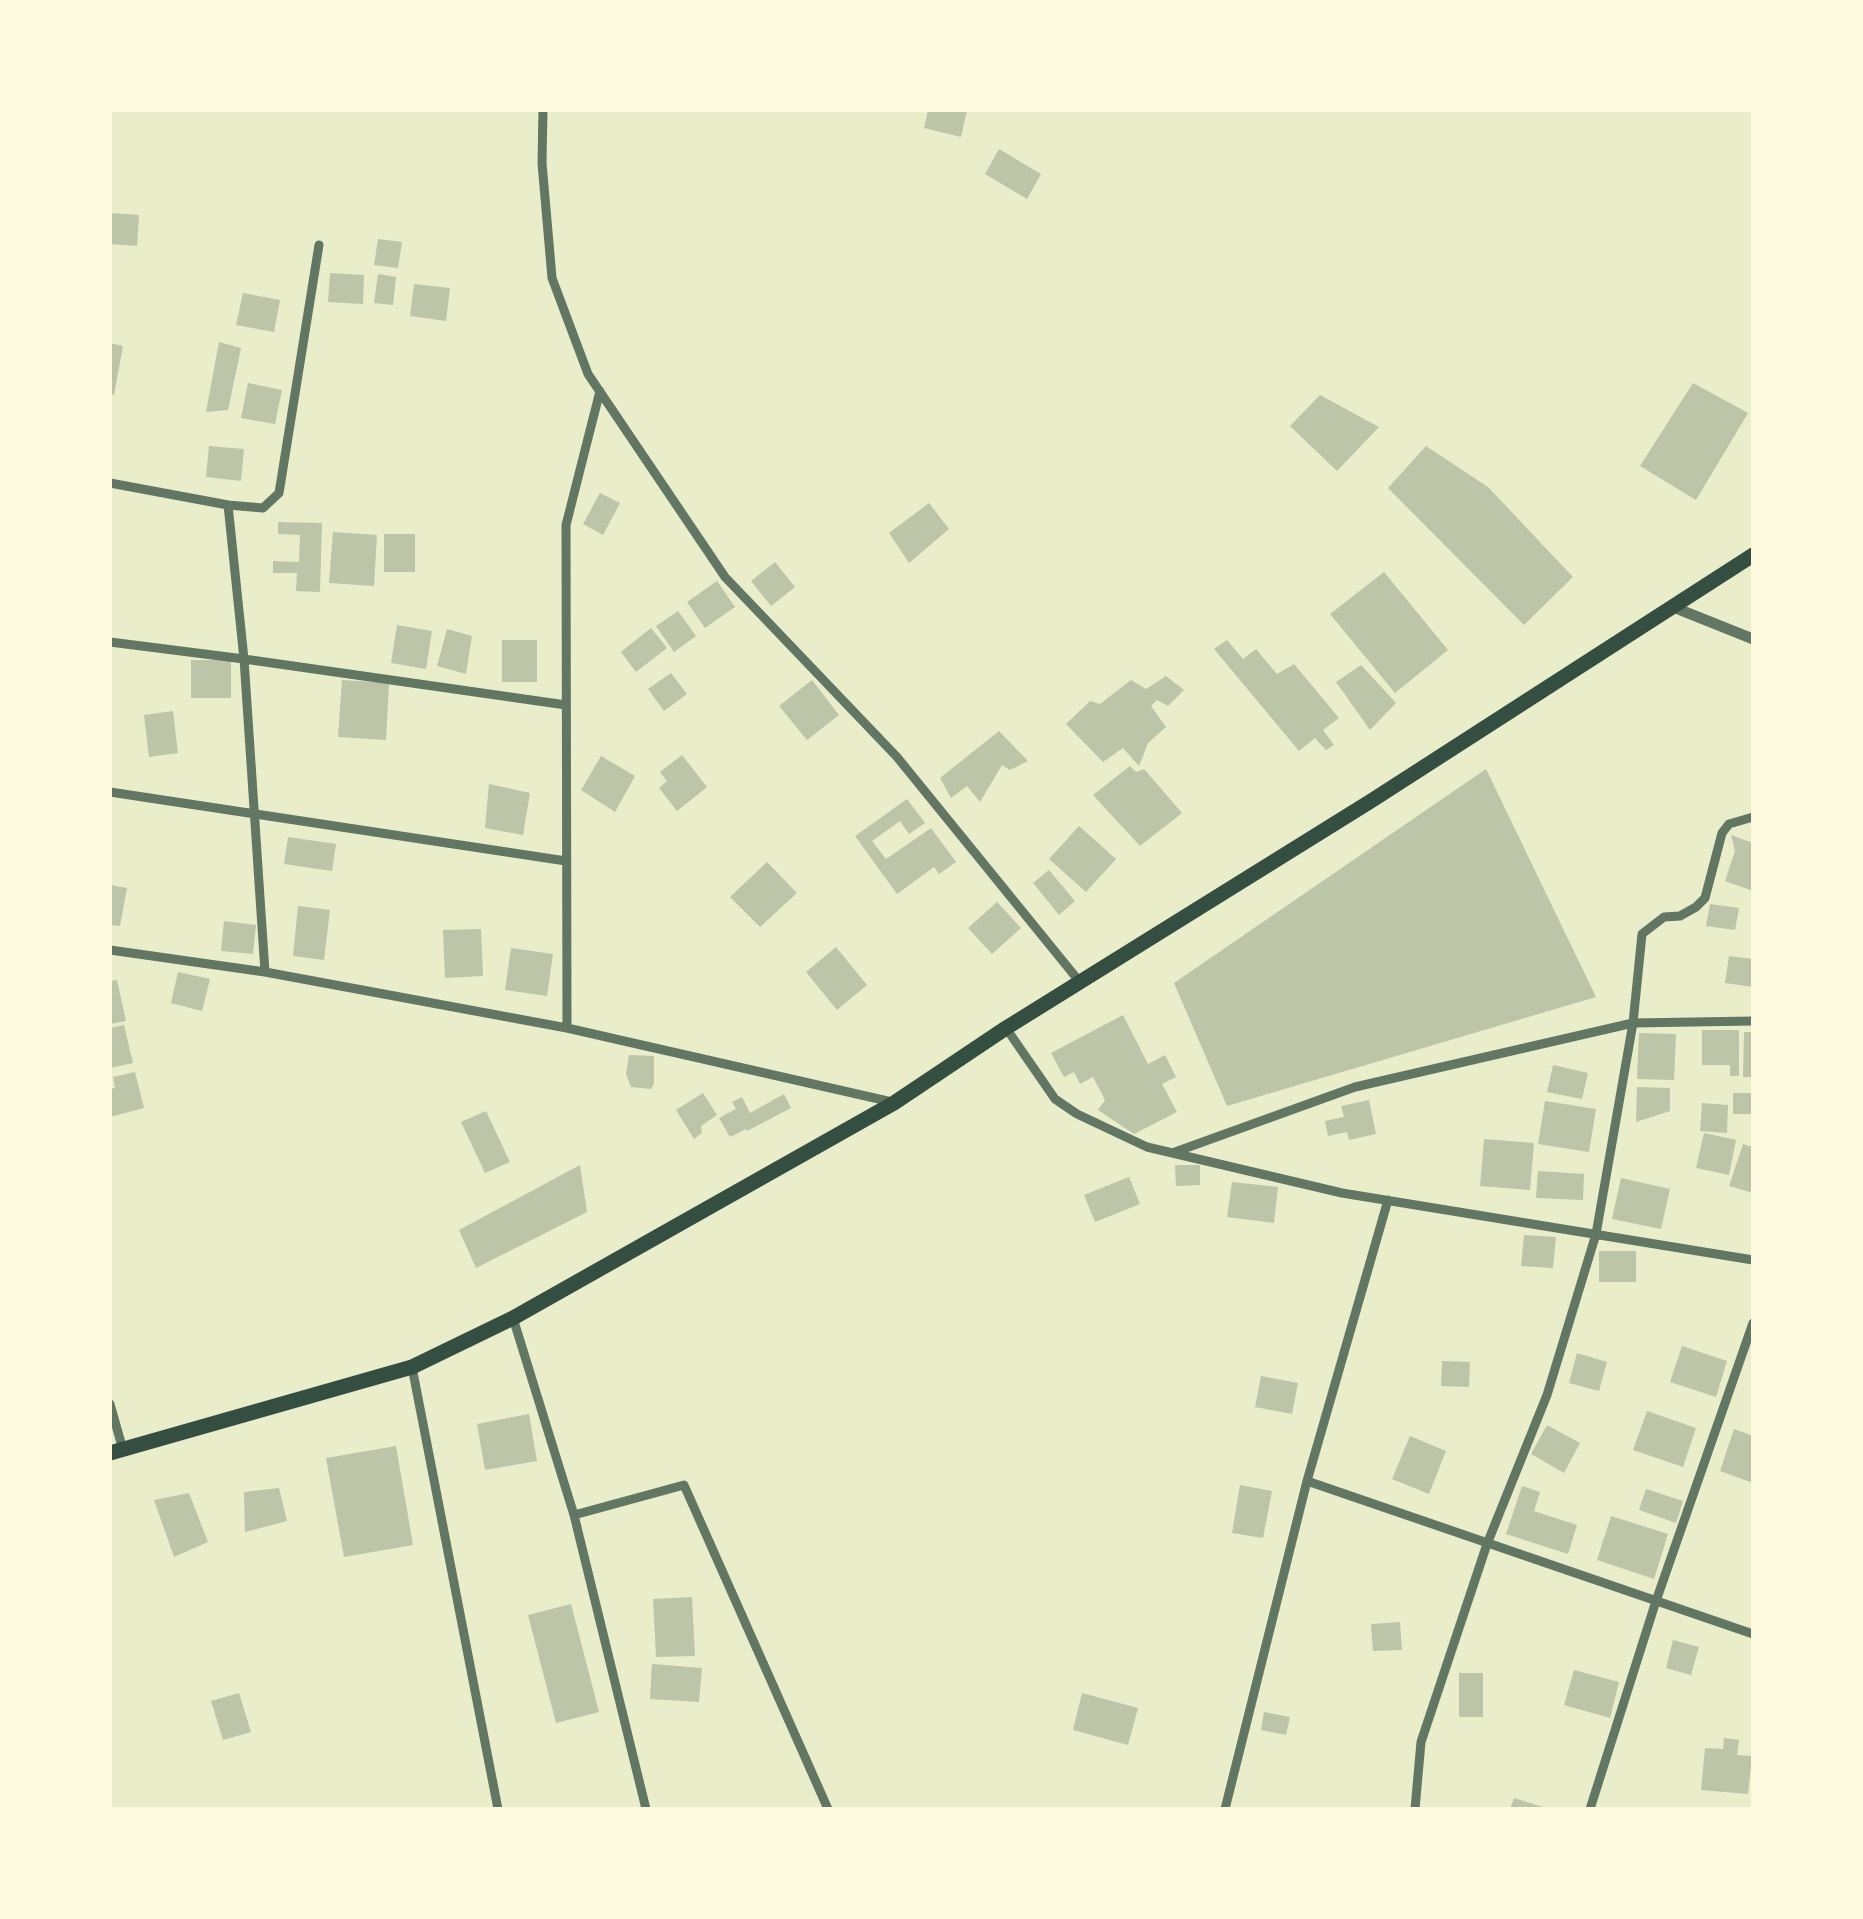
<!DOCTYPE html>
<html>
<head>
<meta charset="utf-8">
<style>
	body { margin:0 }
	#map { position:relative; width:1863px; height:1919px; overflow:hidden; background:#e9edc9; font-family:"Asap Condensed",sans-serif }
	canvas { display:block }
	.frame { position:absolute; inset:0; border:112px solid #fefae0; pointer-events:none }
</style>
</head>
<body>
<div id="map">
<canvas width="1863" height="1919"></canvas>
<div class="frame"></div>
</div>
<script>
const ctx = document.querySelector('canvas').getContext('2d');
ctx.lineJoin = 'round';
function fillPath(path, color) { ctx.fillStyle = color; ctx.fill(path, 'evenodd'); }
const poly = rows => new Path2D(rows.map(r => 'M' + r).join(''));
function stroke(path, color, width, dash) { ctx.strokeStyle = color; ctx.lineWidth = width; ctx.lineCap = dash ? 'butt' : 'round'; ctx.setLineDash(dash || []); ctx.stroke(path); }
fillPath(poly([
	[928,110,967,110,961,137,924,128],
	[999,149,1041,174,1027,199,985,174],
	[110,213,139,215,137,246,110,244],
	[378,239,402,242,398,268,374,265],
	[330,273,364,275,363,304,328,302],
	[378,274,396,277,393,305,374,303],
	[414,284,450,288,446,321,410,316],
	[243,293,280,300,274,332,236,325],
	[219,342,241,348,228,410,206,412],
	[110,343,123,346,114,395,110,394],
	[248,383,282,390,275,424,241,418],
	[1693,383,1748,413,1696,500,1640,466],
	[1320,395,1379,427,1337,471,1290,426],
	[209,446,244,449,241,481,206,477],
	[1426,446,1488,487,1573,577,1524,625,1388,488],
	[600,493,620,503,603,535,583,524],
	[929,503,949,529,909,563,889,533],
	[278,522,322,523,320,592,296,591,297,573,273,573,273,561,299,562,300,535,278,534],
	[333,532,377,535,374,586,329,583],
	[384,534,415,534,415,572,384,572],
	[775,562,795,587,771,606,751,581],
	[1384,572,1448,650,1395,693,1330,614],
	[717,581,735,607,705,628,687,602],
	[678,611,696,636,674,652,656,626],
	[397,625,432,631,426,669,391,663],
	[651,628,667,648,636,672,621,652],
	[447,629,472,636,466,674,437,666],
	[502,640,537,640,537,682,502,682],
	[1227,640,1243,659,1256,649,1277,674,1294,664,1339,718,1323,730,1334,745,1326,750,1315,738,1299,751,1214,649],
	[191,660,231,660,231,698,191,698],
	[1361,665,1396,703,1370,730,1336,682],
	[671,673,687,694,664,711,648,689],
	[1166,676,1184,690,1168,706,1157,700,1151,706,1166,727,1148,743,1139,766,1123,748,1103,762,1066,724,1090,701,1100,704,1131,680,1146,689],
	[342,680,389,683,386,740,338,737],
	[812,680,839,715,807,740,779,706],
	[173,711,178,753,149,757,144,715],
	[999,731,1028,761,1010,770,1002,765,980,802,967,786,951,798,940,778],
	[682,755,707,787,677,811,659,788,667,781,660,772],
	[601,756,635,776,615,812,581,790],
	[1130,766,1136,772,1144,769,1182,813,1140,846,1093,795],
	[1486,769,1596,997,1227,1106,1174,983],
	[489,784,530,793,523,835,485,828],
	[907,799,925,823,909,834,900,821,872,841,886,859,931,828,956,862,939,874,934,867,897,894,855,836],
	[1079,826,1116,859,1086,892,1049,859],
	[1731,835,1753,843,1753,891,1725,881,1735,851],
	[288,837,336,844,332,871,284,864],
	[767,862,797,893,760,927,730,897],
	[1049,870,1075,901,1059,915,1033,883],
	[110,885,127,888,120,926,110,925],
	[997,902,1021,928,992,954,968,928],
	[1710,904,1739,908,1735,930,1706,926],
	[298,906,330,910,324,960,293,956],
	[224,921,256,925,253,954,221,951],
	[481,929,483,976,445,978,443,930],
	[836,947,867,985,837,1010,806,972],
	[511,948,553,954,547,996,505,990],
	[1729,956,1753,959,1753,987,1725,983],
	[178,972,210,979,202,1011,171,1003],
	[117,980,126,1021,110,1024,110,981],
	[1123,1015,1148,1064,1165,1055,1176,1077,1162,1084,1177,1112,1134,1134,1098,1110,1105,1100,1093,1077,1080,1084,1074,1072,1064,1077,1051,1053],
	[124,1025,133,1063,110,1068,110,1028],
	[1702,1030,1739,1030,1739,1076,1730,1076,1730,1065,1702,1065],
	[1744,1032,1753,1032,1753,1077,1743,1077],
	[1639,1033,1676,1034,1674,1080,1637,1079],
	[629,1055,654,1056,654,1084,651,1089,631,1087,626,1074],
	[1553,1065,1588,1073,1582,1099,1547,1092],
	[135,1072,144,1108,110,1117,110,1089,115,1088,113,1077],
	[1637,1087,1670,1088,1670,1111,1636,1122],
	[703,1093,717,1115,701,1126,702,1133,694,1139,676,1110],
	[1733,1093,1753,1093,1753,1114,1733,1114],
	[784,1094,791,1108,747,1131,746,1129,730,1137,719,1118,736,1109,732,1102,742,1097,750,1113],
	[1369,1100,1376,1134,1349,1140,1347,1132,1328,1136,1325,1121,1344,1117,1341,1106],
	[1545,1101,1596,1109,1589,1152,1538,1144],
	[1702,1103,1728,1105,1727,1133,1700,1131],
	[486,1111,510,1162,485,1173,461,1122],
	[1704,1133,1736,1140,1729,1175,1696,1168],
	[1484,1139,1534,1143,1530,1190,1480,1186],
	[1743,1144,1753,1147,1753,1193,1729,1186],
	[580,1165,587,1212,476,1268,459,1230],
	[1175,1165,1200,1165,1200,1185,1176,1186],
	[1538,1171,1584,1174,1583,1200,1536,1198],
	[1129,1177,1140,1204,1095,1222,1084,1195],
	[1621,1178,1670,1189,1661,1229,1612,1219],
	[1232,1182,1278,1187,1274,1223,1227,1217],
	[1524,1235,1556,1237,1553,1268,1521,1266],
	[1599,1251,1636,1251,1636,1282,1599,1282],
	[1682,1346,1727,1361,1716,1397,1670,1382],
	[1577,1353,1607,1362,1599,1391,1569,1383],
	[1442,1361,1470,1362,1469,1387,1441,1386],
	[1261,1376,1298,1383,1292,1414,1255,1407],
	[1647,1411,1696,1428,1683,1467,1633,1450],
	[529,1414,537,1461,485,1470,477,1424],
	[1547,1425,1580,1443,1564,1473,1531,1454],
	[1734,1429,1753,1436,1753,1483,1720,1471],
	[1410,1436,1446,1451,1429,1494,1392,1479],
	[396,1446,413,1545,344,1557,326,1458],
	[1240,1485,1272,1491,1263,1538,1232,1533],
	[1522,1486,1540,1492,1534,1511,1577,1525,1568,1554,1506,1534],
	[279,1488,287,1521,245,1532,244,1492],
	[1646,1489,1683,1501,1676,1523,1639,1510],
	[189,1493,208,1542,174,1557,154,1500],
	[1611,1516,1668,1534,1654,1579,1597,1560],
	[692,1597,695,1656,656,1657,653,1599],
	[571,1604,599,1712,556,1723,528,1615],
	[1400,1622,1402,1650,1373,1651,1371,1624],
	[1673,1640,1699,1647,1691,1675,1666,1668],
	[652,1664,702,1668,699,1702,650,1699],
	[1574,1670,1619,1682,1610,1718,1564,1705],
	[1459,1673,1483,1673,1483,1717,1459,1717],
	[239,1693,251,1732,223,1740,211,1701],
	[1082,1693,1138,1708,1128,1745,1073,1730],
	[1264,1712,1290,1717,1286,1735,1261,1730],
	[1724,1738,1739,1740,1737,1755,1752,1756,1748,1794,1701,1790,1705,1748,1723,1749],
	[1514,1798,1546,1808,1546,1809,1510,1809]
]), '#bcc5a7');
stroke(poly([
	[543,110,542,163,552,278,588,374,725,577,897,757,1079,981],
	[110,483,228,505,263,508,279,493,319,245],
	[228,505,244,659,265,972],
	[110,642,244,659,566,705],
	[110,792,566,861],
	[110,950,265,972,567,1028,892,1102],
	[567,1028,566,525,600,391],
	[1006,1028,1055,1099,1077,1114,1147,1147,1342,1193,1753,1260],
	[1175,1152,1355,1087,1633,1023,1753,1021],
	[513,1318,574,1515,646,1809],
	[412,1367,498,1809],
	[110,1404,123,1450],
	[1307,1481,1753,1634],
	[574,1515,684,1485,828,1809],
	[1225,1809,1307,1481,1388,1200],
	[1415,1809,1421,1742,1487,1544,1547,1395,1596,1234,1633,1023,1642,934,1664,917,1680,916,1696,907,1705,898,1722,833,1729,824,1753,817],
	[1590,1809,1656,1601,1753,1323]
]), '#617663', 9);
stroke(poly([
	[1673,607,1753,639]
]), '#617663', 11);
stroke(poly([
	[110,1453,412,1367,513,1318,894,1103,1006,1028,1371,801,1753,555]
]), '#344e41', 15);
</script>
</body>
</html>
